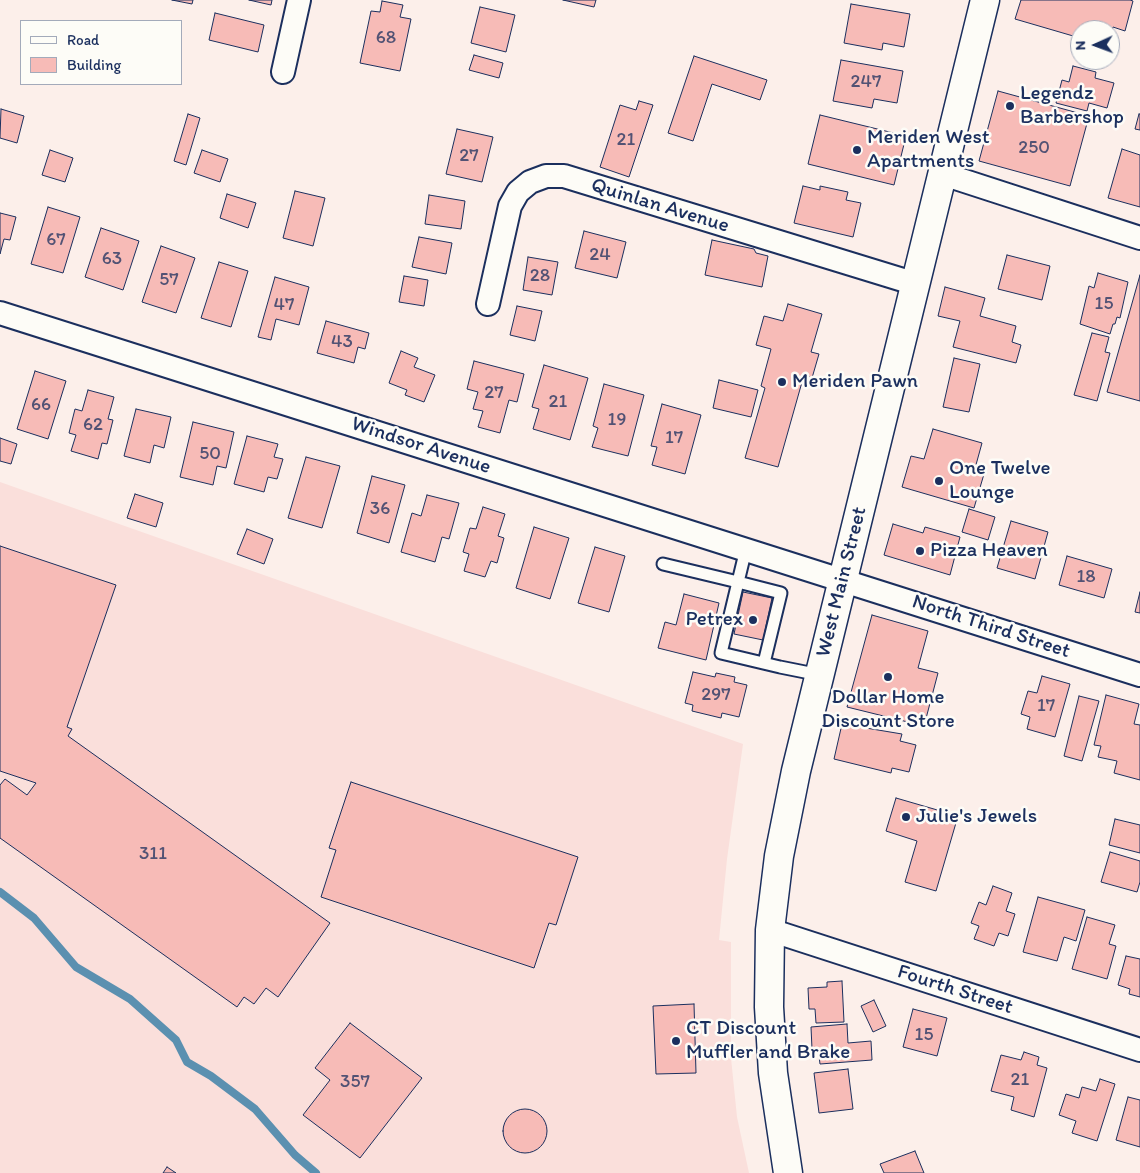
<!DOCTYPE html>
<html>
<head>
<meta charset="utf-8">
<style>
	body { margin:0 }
	#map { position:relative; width:1140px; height:1173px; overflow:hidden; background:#fcefea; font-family:Itim,sans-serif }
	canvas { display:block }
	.legend { position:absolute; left:20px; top:20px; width:162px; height:65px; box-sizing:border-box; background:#fdfcf7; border:1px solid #a3aaba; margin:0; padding:6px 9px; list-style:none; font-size:15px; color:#1b2f5e }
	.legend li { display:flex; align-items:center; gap:10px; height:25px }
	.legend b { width:25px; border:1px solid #a3aaba }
	.north { position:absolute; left:1070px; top:20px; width:50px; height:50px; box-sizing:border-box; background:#fdfcf7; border:1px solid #a3aaba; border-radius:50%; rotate:268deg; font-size:14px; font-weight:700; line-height:20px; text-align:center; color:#1b2f5e }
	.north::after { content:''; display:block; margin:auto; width:18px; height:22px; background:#1b2f5e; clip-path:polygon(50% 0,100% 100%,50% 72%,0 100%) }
</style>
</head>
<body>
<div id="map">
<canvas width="1140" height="1173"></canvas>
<ul class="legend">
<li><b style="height:6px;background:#fdfcf7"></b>Road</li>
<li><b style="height:14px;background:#f7bbb7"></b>Building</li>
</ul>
<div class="north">N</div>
</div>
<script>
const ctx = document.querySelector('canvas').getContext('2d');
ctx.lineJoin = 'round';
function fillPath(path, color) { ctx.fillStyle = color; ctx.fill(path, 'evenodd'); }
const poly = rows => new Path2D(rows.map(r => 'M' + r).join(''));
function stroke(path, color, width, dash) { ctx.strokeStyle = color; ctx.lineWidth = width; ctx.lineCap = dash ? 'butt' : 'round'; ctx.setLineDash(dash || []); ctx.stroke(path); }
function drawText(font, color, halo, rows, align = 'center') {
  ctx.font = font + ' Itim,sans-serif'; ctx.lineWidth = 5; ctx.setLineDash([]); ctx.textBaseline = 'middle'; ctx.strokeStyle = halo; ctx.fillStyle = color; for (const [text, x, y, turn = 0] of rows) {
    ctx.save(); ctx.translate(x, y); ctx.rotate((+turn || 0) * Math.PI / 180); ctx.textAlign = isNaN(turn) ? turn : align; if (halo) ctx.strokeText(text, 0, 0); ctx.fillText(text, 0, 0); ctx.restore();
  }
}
fillPath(poly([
	[0,482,743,744,727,859,719,940,731,942,731,1058,737,1117,749,1173,0,1173]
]), '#fadfdb');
stroke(poly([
	[0,892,34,918,76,967,130,999,176,1040,187,1062,211,1076,255,1109,295,1155,316,1173]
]), '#5b90b0', 8);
const building = poly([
	[172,0,193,0,192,4,172,0],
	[249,0,272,0,271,5,249,0],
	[563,0,596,0,594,7,563,0],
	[1021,0,1130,0,1133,1,1125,31,1113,27,1110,37,1110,30,1080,30,1080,38,1015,19,1021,0],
	[382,1,403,5,400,17,411,19,400,71,360,63,371,11,380,12,382,1],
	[851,4,910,14,904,47,883,43,882,50,844,43,851,4],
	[480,7,515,15,506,52,471,43,480,7],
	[215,13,264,25,258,52,209,40,215,13],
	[474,55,503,63,499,78,469,70,474,55],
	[694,56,767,80,760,100,712,84,693,141,668,133,694,56],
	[841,60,903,71,897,103,874,99,872,108,833,101,841,60],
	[1073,66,1096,72,1095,78,1114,83,1107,108,1089,103,1087,111,1056,103,1062,80,1069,82,1073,66],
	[998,91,1089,116,1070,186,979,161,998,91],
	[639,101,653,105,629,177,600,167,620,105,636,110,639,101],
	[1,109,24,116,17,143,0,138,1,109],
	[188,114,200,118,186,165,174,161,188,114],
	[1139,114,1140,114,1140,130,1135,129,1139,114],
	[820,115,906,136,894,185,808,164,820,115],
	[457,129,493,137,482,182,446,174,457,129],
	[1122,149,1140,155,1140,207,1108,198,1122,149],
	[50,150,73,158,65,182,42,175,50,150],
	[202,150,228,159,220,182,194,173,202,150],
	[803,186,820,190,820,186,848,192,846,200,861,203,853,237,794,223,803,186],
	[295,191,325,198,313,246,283,238,295,191],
	[227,194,256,203,248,228,220,218,227,194],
	[429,195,465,201,461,229,425,224,429,195],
	[48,207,80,217,63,273,31,264,48,207],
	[0,213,16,217,10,240,4,239,0,254,0,213],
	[101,228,139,241,123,290,85,277,101,228],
	[584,231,626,242,617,278,575,268,584,231],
	[419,237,452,243,446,274,412,267,419,237],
	[712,240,754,249,756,253,768,256,762,287,705,275,712,240],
	[161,246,195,258,176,313,142,302,161,246],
	[1007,255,1050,266,1042,300,998,289,1007,255],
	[528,257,558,262,552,295,523,290,528,257],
	[219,262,248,271,231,327,201,318,219,262],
	[1098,273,1128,282,1120,318,1117,317,1115,324,1113,324,1110,334,1080,324,1089,286,1094,288,1098,273],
	[1140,275,1140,401,1107,392,1140,275],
	[404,276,428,280,424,306,399,302,404,276],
	[275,277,309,287,299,325,276,319,271,340,258,337,275,277],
	[945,287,985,298,980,316,1016,326,1012,342,1021,345,1016,363,953,347,960,321,938,316,945,287],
	[788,304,822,314,811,352,819,354,812,378,804,375,778,467,745,458,765,388,761,386,771,349,756,345,764,316,783,321,788,304],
	[517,306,542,311,535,341,510,335,517,306],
	[326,321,369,333,365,349,358,347,354,363,317,353,326,321],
	[1092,333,1109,337,1105,352,1110,353,1097,401,1074,395,1092,333],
	[401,351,418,358,414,367,435,375,424,402,405,395,407,390,389,383,401,351],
	[954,358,980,364,969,412,943,407,954,358],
	[474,361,524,374,517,402,509,400,500,433,478,427,483,411,473,409,478,392,467,389,474,361],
	[544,365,588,378,570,440,533,429,539,409,532,407,544,365],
	[35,371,66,381,48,439,17,429,35,371],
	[719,380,758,390,751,417,713,408,719,380],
	[604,384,644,395,628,456,592,447,598,428,593,426,604,384],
	[88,390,114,397,108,419,113,420,107,444,102,443,98,459,71,451,76,435,69,433,75,409,82,411,88,390],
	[662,404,701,415,685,474,652,465,657,447,651,446,662,404],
	[136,409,171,417,164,448,154,445,150,463,124,456,136,409],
	[193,422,234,432,226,468,217,466,213,485,180,477,193,422],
	[933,429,982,443,974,472,984,474,974,508,902,487,911,456,924,459,933,429],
	[247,436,278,444,274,457,283,459,277,479,268,477,264,492,234,484,247,436],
	[0,438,17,444,11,464,0,461,0,438],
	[306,457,340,466,322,528,288,518,306,457],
	[372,476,405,485,389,543,357,533,372,476],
	[135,494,163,503,156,527,127,518,135,494],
	[427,495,459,503,449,539,442,537,435,562,401,552,412,513,421,516,427,495],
	[483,507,505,514,498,536,504,538,497,563,491,561,485,577,464,571,469,554,463,552,470,528,476,529,483,507],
	[969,509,995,517,988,540,962,532,969,509],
	[1011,521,1048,532,1035,579,997,568,1011,521],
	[893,524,923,533,925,527,960,537,950,575,884,555,893,524],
	[534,527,569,538,550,599,516,588,534,527],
	[247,529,273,539,264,564,237,554,247,529],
	[0,546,116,585,67,727,72,729,68,736,330,923,278,997,266,988,254,1004,244,997,237,1007,0,838,0,785,5,779,27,795,36,783,0,771,0,546],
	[595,547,625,556,609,612,578,603,595,547],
	[1067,556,1112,569,1104,598,1059,585,1067,556],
	[743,592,772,598,763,640,734,634,743,592],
	[1140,592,1140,613,1135,612,1140,592],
	[684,594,719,603,706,660,658,648,665,622,676,625,684,594],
	[872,615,928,631,918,668,938,673,924,726,847,707,872,615],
	[693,672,715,677,716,673,735,677,734,682,747,685,739,717,722,713,721,718,692,711,693,705,685,703,693,672],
	[1042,676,1070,684,1055,737,1027,729,1030,717,1021,714,1028,691,1037,693,1042,676],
	[1106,695,1139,704,1134,724,1140,725,1140,780,1114,773,1117,761,1098,757,1101,746,1094,745,1106,695],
	[1079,696,1099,701,1082,761,1064,756,1079,696],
	[842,724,902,734,900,741,916,745,909,772,892,768,891,773,834,759,842,724],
	[351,782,578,857,556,925,549,923,534,968,321,897,336,850,329,848,351,782],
	[896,798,958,816,936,891,905,882,917,841,886,831,896,798],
	[1115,819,1140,825,1140,853,1109,845,1115,819],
	[1110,852,1140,861,1140,882,1137,892,1101,882,1110,852],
	[993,886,1012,893,1006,911,1015,914,1008,936,999,933,994,946,974,939,979,926,971,923,979,902,986,905,993,886],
	[1038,897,1085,910,1076,941,1064,937,1057,961,1023,952,1038,897],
	[1087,917,1115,925,1109,944,1116,946,1107,979,1072,969,1087,917],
	[1126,956,1140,959,1140,997,1129,994,1130,989,1118,985,1126,956],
	[842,981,844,1022,816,1023,815,1009,809,1009,808,988,827,987,827,982,842,981],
	[874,1000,886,1026,873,1032,861,1006,874,1000],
	[694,1004,696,1073,656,1074,653,1006,694,1004],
	[913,1009,947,1018,937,1056,903,1047,913,1009],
	[350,1023,422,1078,360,1158,303,1115,330,1080,315,1068,350,1023],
	[847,1024,848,1043,871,1041,872,1060,820,1064,818,1048,812,1049,811,1027,847,1024],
	[1024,1052,1039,1057,1037,1065,1047,1068,1034,1117,1011,1110,1014,1097,991,1091,1001,1055,1021,1060,1024,1052],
	[848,1069,853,1109,819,1113,814,1073,848,1069],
	[1100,1079,1115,1084,1097,1141,1072,1133,1076,1121,1059,1115,1066,1094,1079,1098,1082,1087,1096,1091,1100,1079],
	[1128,1097,1140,1100,1140,1147,1116,1140,1128,1097],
	'503 1131a22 22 0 1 1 44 0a22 22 0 1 1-44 0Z',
	[915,1151,924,1173,884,1173,880,1164,915,1151],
	[167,1167,176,1173,163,1173,167,1167]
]);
fillPath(building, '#f7bbb7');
stroke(building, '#1b2f5e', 1);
const lane = poly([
	[663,564,738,582,746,549],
	[764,663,781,593,738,582,721,653,780,667,820,675]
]);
const street = poly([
	[283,72,299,0],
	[943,174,1140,238],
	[488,304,510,206,518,192,530,182,546,176,564,176,916,284],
	[0,313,1140,675],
	[770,930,1140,1050]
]);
const primary = poly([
	[788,1173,773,1073,769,1007,770,930,779,856,796,771,985,0]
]);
stroke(lane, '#1b2f5e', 15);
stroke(street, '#1b2f5e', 26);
stroke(primary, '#1b2f5e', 31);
stroke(lane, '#fdfcf7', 11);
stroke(street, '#fdfcf7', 22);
stroke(primary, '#fdfcf7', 28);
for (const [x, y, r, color] of [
	[1010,106,5,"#1b2f5e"],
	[857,150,5,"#1b2f5e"],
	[782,382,5,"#1b2f5e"],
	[939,481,5,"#1b2f5e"],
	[920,551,5,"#1b2f5e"],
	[753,620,5,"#1b2f5e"],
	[888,677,5,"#1b2f5e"],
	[906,817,5,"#1b2f5e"],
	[676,1041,5,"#1b2f5e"]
]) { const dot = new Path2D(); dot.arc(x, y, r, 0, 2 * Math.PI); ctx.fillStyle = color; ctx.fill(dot); stroke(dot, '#fdfcf7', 2); }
drawText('19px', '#525274', null, [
	["68",386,38],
	["247",866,82],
	["21",626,140],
	["250",1034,148],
	["27",469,156],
	["67",56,240],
	["24",600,255],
	["63",112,259],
	["28",540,276],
	["57",169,280],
	["15",1104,304],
	["47",284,305],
	["43",342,342],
	["27",494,393],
	["21",558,402],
	["66",41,405],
	["19",617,420],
	["62",93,425],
	["17",674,438],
	["50",210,454],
	["36",380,509],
	["18",1086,577],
	["297",716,695],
	["17",1046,706],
	["311",153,854],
	["15",924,1035],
	["21",1020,1080],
	["357",355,1082]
]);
drawText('21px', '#1b2f5e', '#fdfcf7', [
	["Legendz",1020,94],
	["Barbershop",1020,118],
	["Meriden West",867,138],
	["Apartments",867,162],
	["Meriden Pawn",792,382],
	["One Twelve",949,469],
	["Lounge",949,493],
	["Pizza Heaven",930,551],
	["Petrex",743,620,"right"],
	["Dollar Home",888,698,"center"],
	["Discount Store",888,722,"center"],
	["Julie's Jewels",916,817],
	["CT Discount",686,1029],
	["Muffler and Brake",686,1053]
], 'left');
drawText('21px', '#1b2f5e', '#fdfcf7', [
	["Quinlan Avenue",660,206,17],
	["Windsor Avenue",421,446,18],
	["West Main Street",842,582,-76],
	["North Third Street",991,627,18],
	["Fourth Street",955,990,18]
]);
</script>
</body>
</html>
